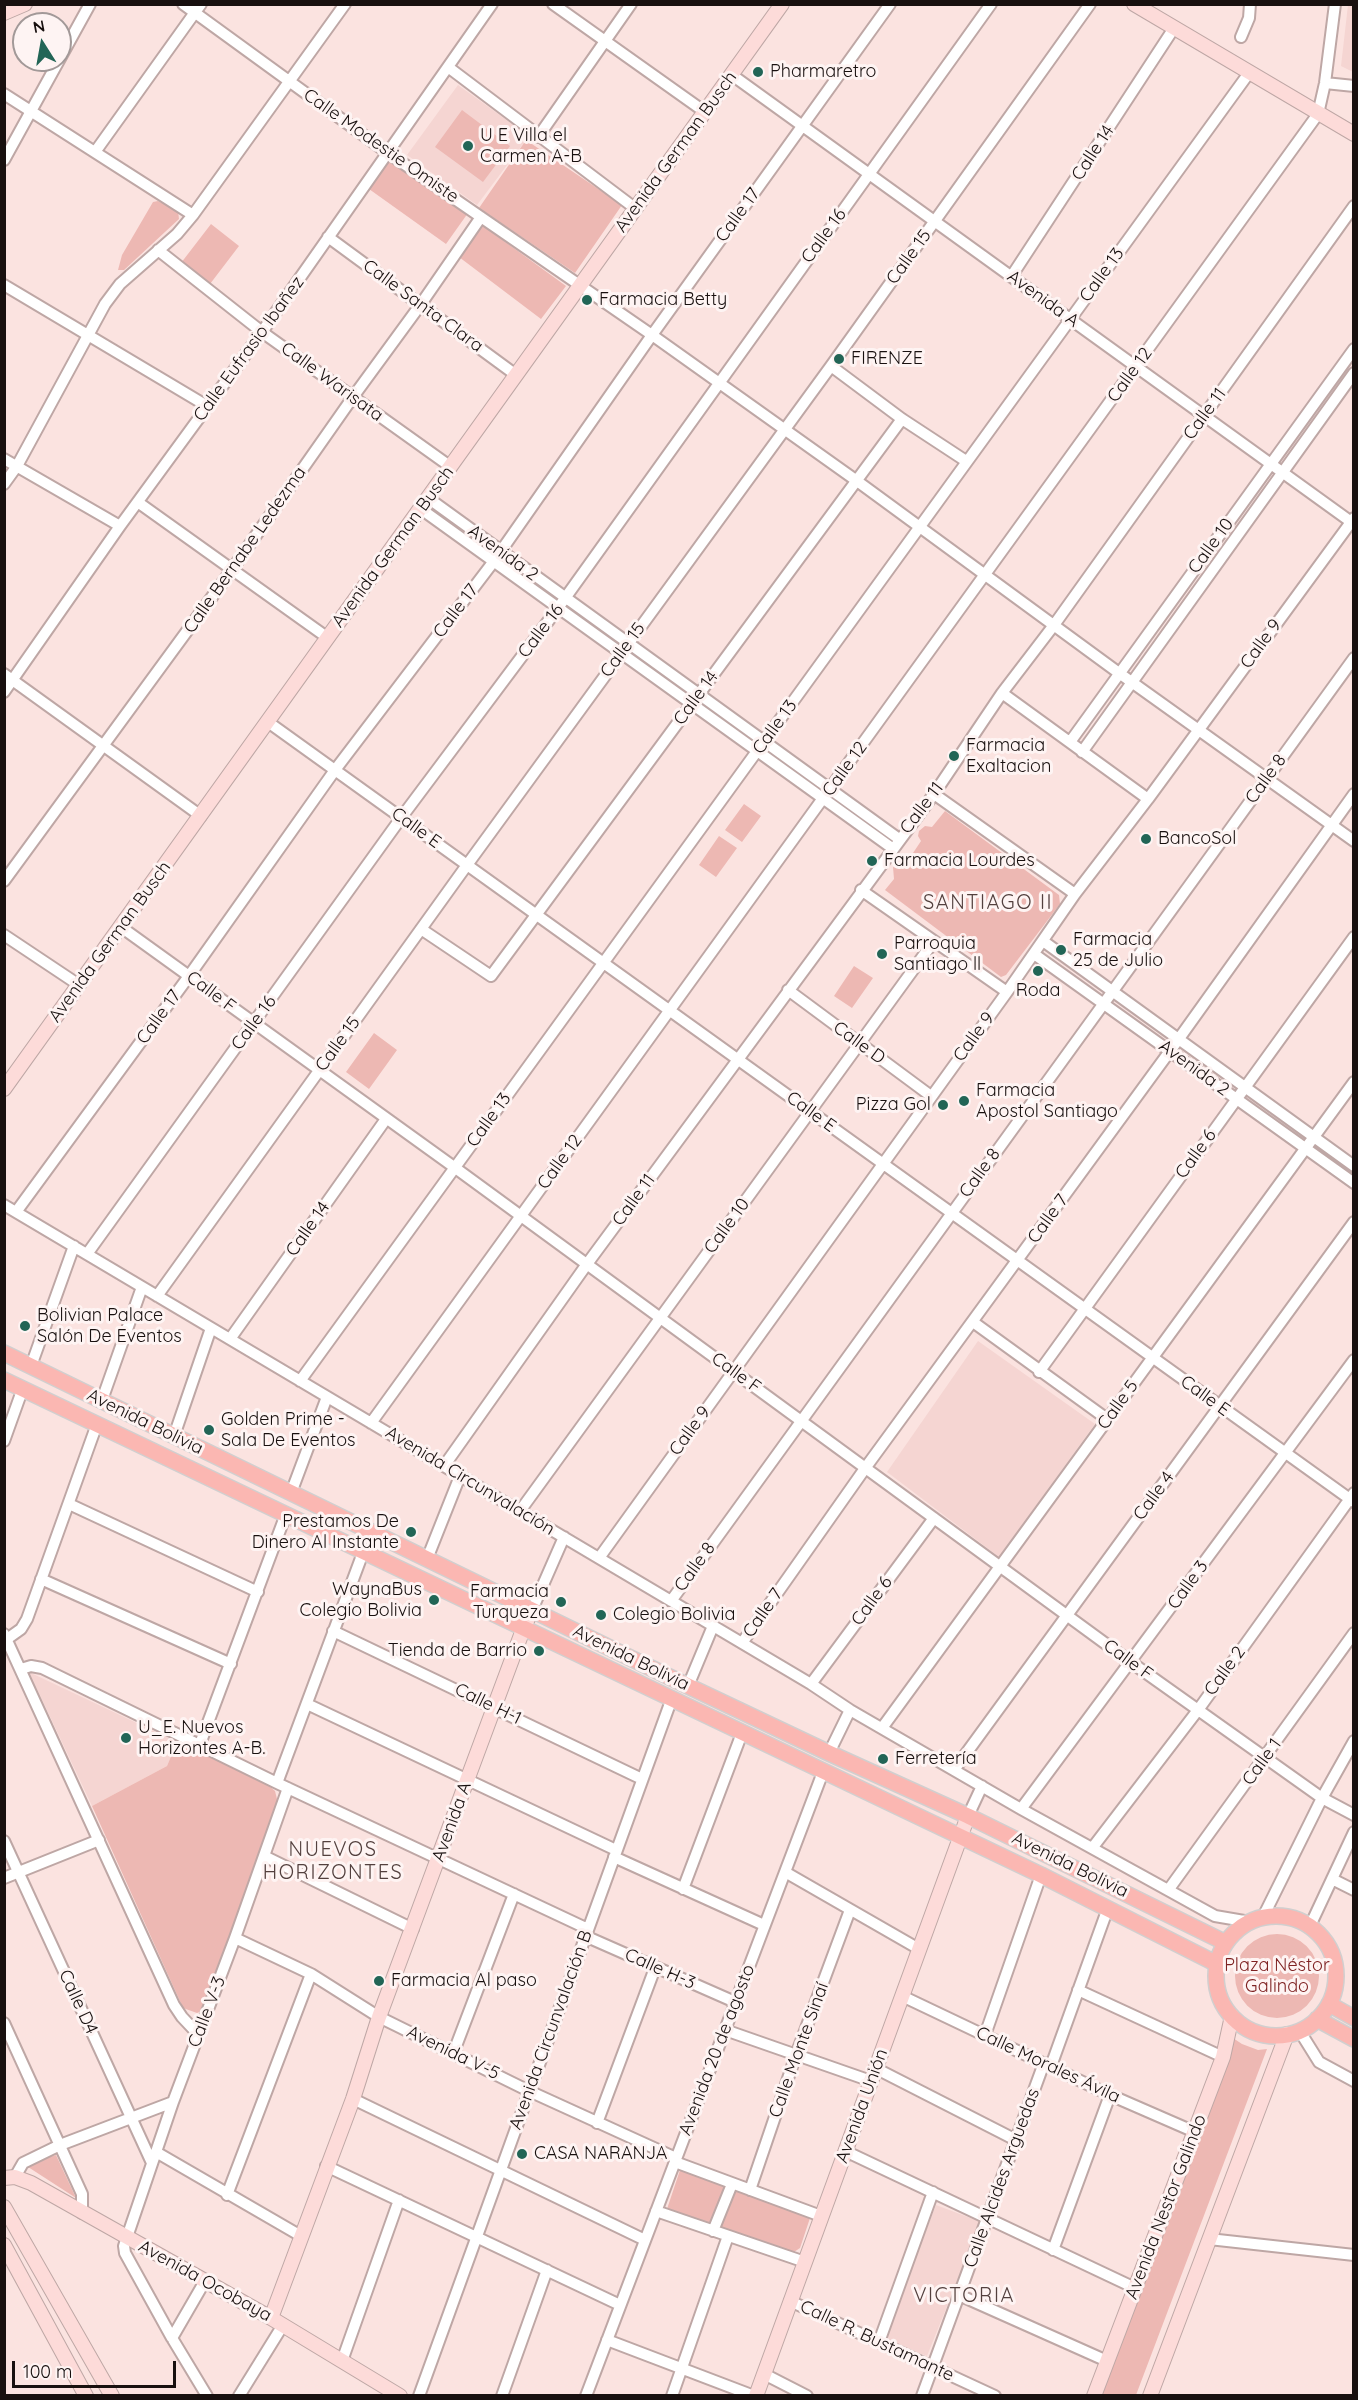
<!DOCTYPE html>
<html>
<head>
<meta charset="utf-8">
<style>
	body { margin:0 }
	#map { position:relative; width:1358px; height:2400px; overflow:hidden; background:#fbe3e0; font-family:Quicksand,sans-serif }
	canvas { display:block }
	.frame { position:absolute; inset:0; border:6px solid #18100f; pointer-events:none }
	.north { position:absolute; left:12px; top:12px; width:60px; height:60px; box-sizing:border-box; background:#fef4f3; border:2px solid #a29998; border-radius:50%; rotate:349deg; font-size:16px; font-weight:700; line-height:24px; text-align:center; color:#18100f }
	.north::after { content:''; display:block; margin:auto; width:21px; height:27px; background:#226556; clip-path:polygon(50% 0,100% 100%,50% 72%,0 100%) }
	.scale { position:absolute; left:12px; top:2361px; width:164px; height:27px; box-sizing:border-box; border:3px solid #18100f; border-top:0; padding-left:8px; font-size:18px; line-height:21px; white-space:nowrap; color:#18100f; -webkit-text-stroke:4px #fef4f3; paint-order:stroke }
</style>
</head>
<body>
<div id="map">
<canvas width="1358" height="2400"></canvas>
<div class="frame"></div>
<div class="north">N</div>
<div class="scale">100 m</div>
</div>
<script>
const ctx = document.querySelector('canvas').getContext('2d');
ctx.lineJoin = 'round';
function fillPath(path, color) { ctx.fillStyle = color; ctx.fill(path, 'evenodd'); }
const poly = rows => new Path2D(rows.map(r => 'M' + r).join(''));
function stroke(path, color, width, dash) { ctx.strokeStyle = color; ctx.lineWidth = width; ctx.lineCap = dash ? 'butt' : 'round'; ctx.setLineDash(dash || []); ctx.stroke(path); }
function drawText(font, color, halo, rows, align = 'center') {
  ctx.font = font + ' Quicksand,sans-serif'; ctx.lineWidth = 6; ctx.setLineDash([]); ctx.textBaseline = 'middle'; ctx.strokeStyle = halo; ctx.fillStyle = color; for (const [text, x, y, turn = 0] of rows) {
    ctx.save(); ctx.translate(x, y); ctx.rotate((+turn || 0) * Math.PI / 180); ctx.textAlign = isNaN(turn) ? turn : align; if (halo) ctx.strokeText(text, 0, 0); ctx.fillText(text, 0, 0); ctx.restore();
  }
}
fillPath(poly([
	[1348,5,1353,5,1353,72,1341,66],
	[458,85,529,136,477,205,407,155],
	[978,1341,1095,1424,999,1557,887,1472],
	[29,1672,177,1742,167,1766,92,1806],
	[936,2205,981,2222,927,2356,883,2339]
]), '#f5d5d2');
fillPath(poly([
	[462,110,510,146,483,182,435,147],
	[526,140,622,205,575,273,479,208],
	[391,158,468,213,446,244,369,189],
	[158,201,178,211,179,219,124,270,118,270,122,255,153,202],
	[211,224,239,246,210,284,181,263],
	[482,225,566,286,541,319,459,257],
	[744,804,761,816,742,842,725,830],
	[945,811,1059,895,1060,904,1006,975,1001,977,885,890,894,879,893,867,899,861,907,862,921,841,918,836,919,831,925,826,932,827],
	[719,836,737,848,716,877,699,865],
	[854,966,873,978,852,1008,834,996],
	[374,1033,397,1050,369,1089,346,1072],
	[177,1742,267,1784,275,1791,279,1807,202,2011,197,2013,183,2008,92,1806,167,1766],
	'1235 1976a42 42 0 1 1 84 0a42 42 0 1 1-84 0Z',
	[1233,2038,1242,2044,1258,2050,1267,2049,1136,2395,1098,2396],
	[56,2155,76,2198,25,2165],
	[680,2170,811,2215,800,2248,794,2252,667,2209]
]), '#edb8b3');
const street = poly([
	[183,4,388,153,652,335,857,481,1119,673,1354,841],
	[553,4,705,112],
	[1241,37,1249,18,1250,4],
	[448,67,636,209],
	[732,75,1354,524],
	[1325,83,1354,86],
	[4,94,193,215],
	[538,137,631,4],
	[95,152,201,4],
	[4,160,90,4],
	[328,237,516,375],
	[158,250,262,332,451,467],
	[1011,277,1174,28],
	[4,285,207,406],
	[831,366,902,419,966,461],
	[4,459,120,526],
	[4,484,17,466,105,304,120,284,177,234,193,215,345,4],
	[428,498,899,839],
	[139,503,328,638],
	[421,509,892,848],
	[4,674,201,816],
	[4,692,120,526,262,332,492,4],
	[1002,693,1148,799],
	[268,722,1354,1502],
	[1070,742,1354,349],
	[1082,752,1354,373],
	[934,794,1075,894],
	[4,881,231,571,353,397,421,304,481,217],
	[861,890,1007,992],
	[121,927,454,1167,1132,1663,1322,1798,1354,1815],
	[421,929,491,976,902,419],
	[4,935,79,985],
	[1043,941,1354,1166],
	[1034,954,1354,1183],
	[788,990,931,1096],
	[4,1205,811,1684,850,1710,1021,1809,1215,1916,1250,1922],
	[16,1212,189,976,335,770,494,561,652,335,890,4],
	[87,1254,401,818,558,608,991,4],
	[157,1296,467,865,831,366,1090,4],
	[973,1322,1107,1419],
	[230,1339,386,1119],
	[31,1366,74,1246],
	[1039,1372,1354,937],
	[300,1381,1249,73],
	[102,1400,142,1287],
	[371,1423,1318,114,1325,83,1335,4],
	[174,1436,211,1328],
	[4,1441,23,1388],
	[444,1466,587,1264,934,794,1002,693,1054,625,1354,206],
	[291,1493,327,1397],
	[69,1504,258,1592],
	[520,1511,934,941],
	[599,1558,1007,992,1075,894,1148,799,1354,518],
	[427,1559,460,1476],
	[41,1579,231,1664],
	[671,1601,1354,658],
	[532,1610,564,1537],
	[333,1631,642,1779],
	[4,1634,174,2005,182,2017,198,2034],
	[7,1639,21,1629,27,1619,97,1424],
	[742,1643,866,1467,1178,1040,1354,794],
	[21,1669,31,1666,42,1668,277,1783,588,1929],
	[811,1684,934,1518],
	[688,1686,713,1626],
	[307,1704,616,1850],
	[882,1728,1354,1082],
	[200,1744,286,1514],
	[829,1753,850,1710],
	[954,1770,1354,1222],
	[277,1783,364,1550],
	[1021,1809,1354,1360],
	[968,1816,982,1786],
	[4,1841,152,2163],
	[1093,1847,1198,1710,1354,1493],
	[264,1856,413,1929],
	[614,1857,764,1925],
	[785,1872,919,1949],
	[4,1878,99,1840],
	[1332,1879,1354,1890],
	[683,1889,742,1733],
	[1169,1889,1354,1633],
	[1263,1917,1322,1798,1354,1741],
	[1310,1926,1354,1832],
	[585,1936,735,2002],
	[235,1938,311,1974,379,2017,529,2091,676,2158],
	[1078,1990,1223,2057],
	[902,1996,1110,2095,1195,2132],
	[4,2023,82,2194,82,2213],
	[725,2030,871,2081],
	[1299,2030,1319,2062,1354,2081],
	[985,2035,1041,1875],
	[453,2054,514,1894],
	[1051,2066,1108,1908],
	[875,2068,1016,2140],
	[353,2099,645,2240],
	[597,2123,655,1968],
	[845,2151,1135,2288],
	[156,2152,301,2236],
	[675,2162,821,2216],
	[326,2166,620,2305],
	[15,2177,23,2163,60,2145,173,2102],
	[750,2190,796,2055,850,1910],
	[227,2195,311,1974],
	[656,2211,805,2262],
	[713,2231,732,2184],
	[1209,2239,1354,2255],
	[1053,2250,1110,2095],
	[959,2295,1107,2361],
	[790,2301,995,2396],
	[172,2338,205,2281],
	[607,2340,754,2396],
	[879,2342,933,2192],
	[342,2361,399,2200],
	[764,2374,807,2396],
	[207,2396,172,2338,125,2253,124,2246,173,2102,235,1938,288,1788],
	[239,2396,283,2325],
	[419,2396,672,1698],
	[502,2396,547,2270],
	[586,2396,823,1772],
	[672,2396,728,2236],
	[922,2396,1044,2063]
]);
const secondary = poly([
	[1134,4,1354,134],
	[4,13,25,4],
	[4,1089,782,4],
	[4,2178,15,2177,31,2183,271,2318,400,2396],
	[4,2207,112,2396],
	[4,2245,86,2396],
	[271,2318,353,2099,379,2017,524,1627,532,1610],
	[756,2396,968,1816],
	[1094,2396,1223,2057,1232,2016],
	[1150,2396,1287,2034]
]);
const primary = poly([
	[4,1353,688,1686,829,1753,968,1816,1226,1943],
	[4,1380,1041,1875,1217,1964],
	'1216 1976a60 60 0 1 1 120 0a60 60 0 1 1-120 0Z',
	[1329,2004,1354,2018],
	[1317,2019,1354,2039]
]);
stroke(street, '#bea7a5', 14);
stroke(secondary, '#bea7a5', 16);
stroke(primary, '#d1cfcf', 18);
stroke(street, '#fff', 10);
stroke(secondary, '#fddbd9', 14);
stroke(primary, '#fbb7b2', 15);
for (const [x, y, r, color] of [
	[758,72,6,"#226556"],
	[468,146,6,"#226556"],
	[587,300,6,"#226556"],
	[839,359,6,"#226556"],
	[954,756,6,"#226556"],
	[1146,839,6,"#226556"],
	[872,861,6,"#226556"],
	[1061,950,6,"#226556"],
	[882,954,6,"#226556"],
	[1038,971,6,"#226556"],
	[964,1101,6,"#226556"],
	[943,1105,6,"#226556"],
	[25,1326,6,"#226556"],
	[209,1430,6,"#226556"],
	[411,1532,6,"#226556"],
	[434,1600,6,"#226556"],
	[561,1602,6,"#226556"],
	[601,1615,6,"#226556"],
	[539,1651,6,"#226556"],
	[126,1738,6,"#226556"],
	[883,1759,6,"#226556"],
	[379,1981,6,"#226556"],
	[522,2154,6,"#226556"]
]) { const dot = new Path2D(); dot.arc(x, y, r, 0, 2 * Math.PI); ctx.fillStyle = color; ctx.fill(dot); stroke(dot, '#fef4f3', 2); }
drawText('18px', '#18100f', '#fef4f3', [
	["Pharmaretro",770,72],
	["U E Villa el",480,136],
	["Carmen A-B",480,157],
	["Farmacia Betty",599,300],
	["FIRENZE",851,359],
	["Farmacia",966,746],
	["Exaltacion",966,767],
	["BancoSol",1158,839],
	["Farmacia Lourdes",884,861],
	["Farmacia",1073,940],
	["25 de Julio",1073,961],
	["Parroquia",894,944],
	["Santiago ll",894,965],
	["Roda",1038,991,"center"],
	["Farmacia",976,1091],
	["Apostol Santiago",976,1112],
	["Pizza Gol",931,1105,"right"],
	["Bolivian Palace",37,1316],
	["Salón De Eventos",37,1337],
	["Golden Prime -",221,1420],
	["Sala De Eventos",221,1441],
	["Prestamos De",399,1522,"right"],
	["Dinero Al Instante",399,1543,"right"],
	["WaynaBus",422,1590,"right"],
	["Colegio Bolivia",422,1611,"right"],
	["Farmacia",549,1592,"right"],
	["Turqueza",549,1613,"right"],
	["Colegio Bolivia",613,1615],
	["Tienda de Barrio",527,1651,"right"],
	["U_E. Nuevos",138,1728],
	["Horizontes A-B.",138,1749],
	["Ferretería",895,1759],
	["Farmacia Al paso",391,1981],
	["CASA NARANJA",534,2154]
], 'left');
drawText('18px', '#18100f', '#fef4f3', [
	["Calle Modestie Omiste",381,146,35],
	["Avenida German Busch",676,152,-54],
	["Calle 14",1093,153,-57],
	["Calle 17",738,215,-54],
	["Calle 16",824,236,-54],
	["Calle 15",909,257,-54],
	["Calle 13",1102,275,-54],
	["Avenida A",1043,299,36],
	["Calle Santa Clara",423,306,36],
	["Calle Eufrasio Ibañez",249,349,-54],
	["Calle 12",1130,375,-54],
	["Calle Warisata",332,382,36],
	["Calle 11",1205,414,-54],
	["Calle 10",1211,546,-54],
	["Avenida German Busch",393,547,-54],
	["Calle Bernabe Ledezma",245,550,-55],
	["Avenida 2",503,553,36],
	["Calle 17",456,611,-53],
	["Calle 16",541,631,-53],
	["Calle 9",1261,644,-54],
	["Calle 15",623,650,-54],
	["Calle 14",696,698,-54],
	["Calle 13",775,727,-54],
	["Calle 12",845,769,-54],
	["Calle 8",1266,779,-54],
	["Calle 11",922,808,-53],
	["Calle E",416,828,36],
	["Avenida German Busch",110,942,-54],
	["Calle F",211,992,37],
	["Calle 17",159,1017,-54],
	["Calle 16",254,1023,-54],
	["Calle 9",974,1037,-54],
	["Calle D",859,1043,36],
	["Calle 15",338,1044,-54],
	["Avenida 2",1194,1068,36],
	["Calle E",811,1112,36],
	["Calle 13",489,1120,-54],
	["Calle 6",1196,1154,-54],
	["Calle 12",560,1162,-54],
	["Calle 8",980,1173,-54],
	["Calle 11",634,1200,-54],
	["Calle 7",1048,1219,-54],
	["Calle 10",727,1226,-54],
	["Calle 14",308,1229,-55],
	["Calle F",736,1373,36],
	["Calle E",1205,1396,36],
	["Calle 5",1118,1405,-54],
	["Avenida Bolivia",145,1422,26],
	["Calle 9",690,1431,-54],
	["Avenida Circunvalación",470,1481,31],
	["Calle 4",1154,1496,-54],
	["Calle 8",695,1567,-54],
	["Calle 3",1188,1585,-54],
	["Calle 6",872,1601,-54],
	["Calle 7",763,1613,-55],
	["Avenida Bolivia",631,1658,26],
	["Calle F",1128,1660,36],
	["Calle 2",1225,1671,-54],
	["Calle H-1",488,1704,26],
	["Calle 1",1262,1762,-54],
	["Avenida A",452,1822,-70],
	["Avenida Bolivia",1070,1865,26],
	["Calle H-3",660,1969,24],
	["Calle D4",78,2002,65],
	["Calle V-3",207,2012,-69],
	["Avenida Circunvalación B",551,2030,-70],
	["Avenida 20 de agosto",717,2050,-69],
	["Calle Monte Sinaí",799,2050,-70],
	["Avenida V-5",453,2053,26],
	["Calle Morales Ávila",1048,2065,25],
	["Avenida Unión",862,2106,-70],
	["Calle Alcides Arguedas",1002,2178,-70],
	["Avenida Nestor Galindo",1166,2207,-69],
	["Avenida Ocobaya",205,2281,29],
	["Calle R. Bustamante",877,2341,25]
]);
drawText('18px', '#7f2222', '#fef4f3', [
	["Plaza Néstor",1277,1966],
	["Galindo",1277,1987]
]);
ctx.letterSpacing = '1.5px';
drawText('20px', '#53403e', '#fef4f3', [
	["SANTIAGO II",988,903],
	["NUEVOS",333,1850],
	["HORIZONTES",333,1873],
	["VICTORIA",964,2296]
]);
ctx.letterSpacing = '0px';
</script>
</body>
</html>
